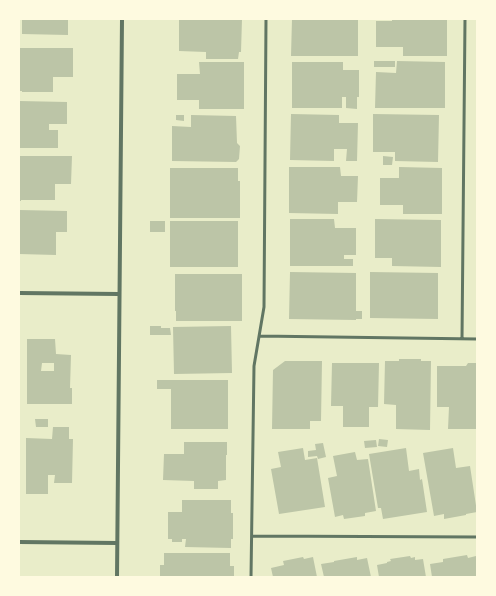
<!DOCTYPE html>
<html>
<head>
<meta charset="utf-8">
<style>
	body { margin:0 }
	#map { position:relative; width:496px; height:596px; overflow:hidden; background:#e9edc9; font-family:Lora,serif }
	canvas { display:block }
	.frame { position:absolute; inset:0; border:20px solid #fefae0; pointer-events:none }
</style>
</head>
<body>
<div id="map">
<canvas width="496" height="596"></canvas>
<div class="frame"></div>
</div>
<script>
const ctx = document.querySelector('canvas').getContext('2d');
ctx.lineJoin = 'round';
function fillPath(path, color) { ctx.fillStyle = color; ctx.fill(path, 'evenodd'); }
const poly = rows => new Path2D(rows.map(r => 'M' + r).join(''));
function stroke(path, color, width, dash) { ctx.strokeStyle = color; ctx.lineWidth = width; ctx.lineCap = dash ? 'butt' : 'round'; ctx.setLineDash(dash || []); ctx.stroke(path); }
fillPath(poly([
	[22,19,68,19,68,35,22,34],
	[203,19,242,19,241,52,239,52,238,59,206,59,206,52,179,51,179,20,203,20],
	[292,19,358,19,358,56,291,56],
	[392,19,447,19,447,56,403,56,403,47,376,47,376,21,392,21],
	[19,48,73,48,73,77,53,77,53,92,22,92,22,91,19,91],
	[374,61,395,61,395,67,374,67],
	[397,61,445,62,445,108,375,108,376,72,396,73],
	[199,62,244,62,244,109,199,109,199,100,177,100,177,74,200,74],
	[292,62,343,62,343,70,359,70,359,97,357,97,357,109,346,108,346,97,342,97,342,108,292,108],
	[19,101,67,102,67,124,49,124,49,130,58,130,58,148,19,148],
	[291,114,339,115,339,123,358,123,357,161,346,161,347,149,334,149,334,161,290,160],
	[373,114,439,115,438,162,395,161,395,152,373,152],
	[176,115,184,115,184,121,176,120],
	[191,115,236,116,237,143,240,146,239,159,236,162,172,161,172,126,191,127],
	[19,156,72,156,71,184,55,184,55,200,21,200,21,201,19,201],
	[383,156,393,157,392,165,383,165],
	[289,167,340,167,341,176,358,176,357,202,338,202,338,214,289,213],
	[399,167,442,168,442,214,403,214,403,205,380,205,380,178,399,178],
	[170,168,238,168,238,181,240,181,240,218,170,218],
	[19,210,67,211,67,232,56,232,56,255,19,254],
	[290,219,334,219,335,228,356,228,356,255,344,255,344,259,353,259,353,266,290,266],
	[375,219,441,220,441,267,392,266,392,258,375,258],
	[150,221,165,221,165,232,150,232],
	[170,221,238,221,238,267,170,267],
	[290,272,356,273,356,311,362,311,362,319,356,319,356,320,289,319],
	[370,272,438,273,438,319,370,318],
	[175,274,242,274,242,321,176,321,176,311,175,311],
	[150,326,161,326,161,328,170,328,171,335,150,335],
	[231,326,232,373,174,374,173,327],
	[27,339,55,339,56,354,71,355,70,388,72,388,72,404,27,404],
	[42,363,54,363,54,371,41,371],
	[399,359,421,359,421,361,431,361,430,430,396,429,396,405,384,404,385,361,399,361],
	[285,361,322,361,321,421,310,421,310,429,272,429,273,370],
	[332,363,379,363,378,407,369,407,369,427,343,427,343,406,331,406],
	[468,363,477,363,477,429,448,429,449,407,437,407,437,366,466,366],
	[157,380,228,380,228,429,171,429,171,389,157,389],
	[35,419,48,419,48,427,36,427],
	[53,427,69,427,69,439,73,439,72,483,54,483,55,475,48,475,48,494,26,494,26,438,52,439],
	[379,439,388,440,387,447,378,446],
	[376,440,377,447,365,448,364,441],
	[184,442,227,442,227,455,226,455,226,480,218,481,218,489,194,489,194,481,163,480,164,454,184,454],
	[323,443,326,457,318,459,317,456,308,457,308,451,316,450,315,444],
	[303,448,305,460,317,458,325,507,279,514,271,469,281,467,278,452],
	[406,448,409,471,419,469,420,480,422,479,427,512,383,519,381,508,378,508,369,454],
	[453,448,456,468,470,466,477,512,466,514,466,515,444,519,444,514,434,516,423,453],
	[355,452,357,460,368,459,376,511,365,513,365,516,344,519,343,515,335,517,328,478,337,476,333,456],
	[182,500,231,500,231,513,233,513,233,539,231,539,231,548,185,547,186,539,182,539,182,542,172,542,172,539,168,539,168,512,182,512],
	[164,553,230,553,230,566,234,566,234,577,160,577,160,565,164,565],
	[467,555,468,558,476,556,477,577,432,577,430,564,443,562,443,559],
	[410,556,411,558,415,557,415,560,423,559,426,577,379,577,377,565,387,563,387,562,391,561,390,559],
	[303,557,304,559,313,557,317,577,273,577,271,568,284,565,283,561],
	[357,557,357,560,367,558,371,577,324,577,321,564,334,562,334,561]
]), '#bcc5a7');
stroke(poly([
	[260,336,477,339],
	[462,339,465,19],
	[252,536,477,537],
	[251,577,254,366,264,307,266,19]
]), '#617663', 3);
stroke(poly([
	[19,293,119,294],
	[19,542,117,543],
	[117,577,122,19]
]), '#617663', 4);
</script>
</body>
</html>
